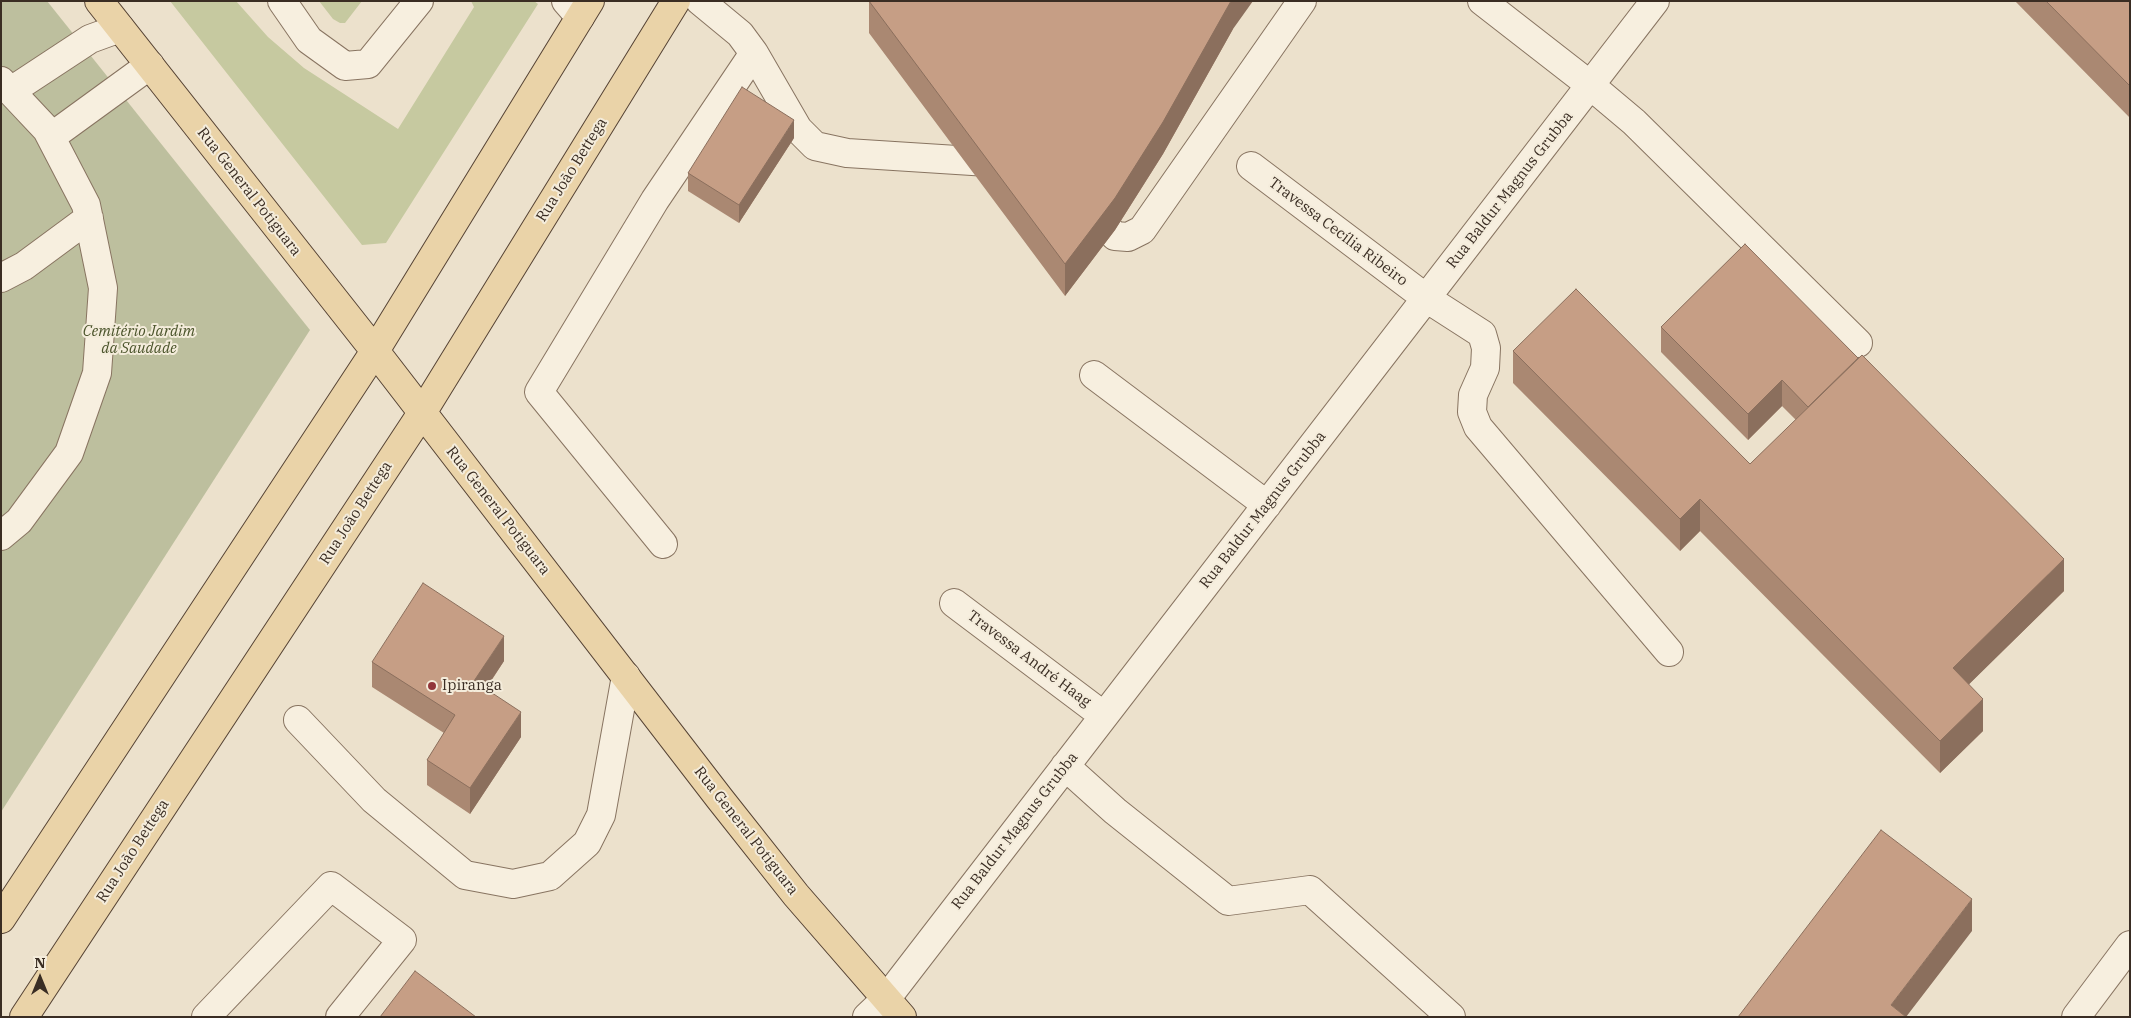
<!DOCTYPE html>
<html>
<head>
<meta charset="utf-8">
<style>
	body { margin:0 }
	#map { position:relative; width:2131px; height:1018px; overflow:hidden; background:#ece1cc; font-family:"IBM Plex Serif",serif }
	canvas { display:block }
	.frame { position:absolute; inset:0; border:2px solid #3a2d23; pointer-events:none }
	.north { position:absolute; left:15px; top:953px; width:50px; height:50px; -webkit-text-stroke:4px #f4ecdb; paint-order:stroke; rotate:0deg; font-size:14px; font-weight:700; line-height:20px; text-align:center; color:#3a2d23 }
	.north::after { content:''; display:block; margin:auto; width:18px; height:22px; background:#3a2d23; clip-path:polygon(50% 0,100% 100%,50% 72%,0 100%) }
</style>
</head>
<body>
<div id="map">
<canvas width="2131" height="1018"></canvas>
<div class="frame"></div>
<div class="north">N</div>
</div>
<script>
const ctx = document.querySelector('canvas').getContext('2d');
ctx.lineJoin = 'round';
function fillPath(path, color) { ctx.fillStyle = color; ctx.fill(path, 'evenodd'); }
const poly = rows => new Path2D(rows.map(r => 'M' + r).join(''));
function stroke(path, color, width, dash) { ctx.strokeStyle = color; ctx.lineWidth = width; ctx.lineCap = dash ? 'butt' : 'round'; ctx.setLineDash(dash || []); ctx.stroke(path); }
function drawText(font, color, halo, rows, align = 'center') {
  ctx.font = font + ' "IBM Plex Serif",serif'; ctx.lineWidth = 4; ctx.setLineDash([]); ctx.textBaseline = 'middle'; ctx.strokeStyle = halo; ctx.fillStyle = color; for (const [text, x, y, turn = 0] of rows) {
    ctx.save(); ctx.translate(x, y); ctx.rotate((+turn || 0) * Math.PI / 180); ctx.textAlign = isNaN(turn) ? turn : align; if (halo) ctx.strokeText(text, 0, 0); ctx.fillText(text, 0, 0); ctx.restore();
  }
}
fillPath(poly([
	[170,1,236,1,268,37,304,68,398,129,474,7,471,1,534,1,538,4,386,243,362,245],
	[319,1,362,1,345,23,340,23,333,19]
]), '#c6c9a0');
fillPath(poly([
	[1,1,47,1,310,330,1,812]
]), '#bdbf9e');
const minor = poly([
	[282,1,309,40,345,66,368,64,419,1],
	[566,1,580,17],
	[1482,1,1590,85,1634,122,1858,343],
	[754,53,798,129,815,146,847,153,988,162,1000,166],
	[1,81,47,130,86,205,103,288,97,373,69,453,19,521,1,536],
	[11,91,90,39,120,28],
	[51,137,150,65],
	[1251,166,1426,298,1482,334,1486,348,1485,368,1473,395,1472,412,1478,427,1669,652],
	[1087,207,1115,236,1128,237,1142,230,1302,1],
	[1,278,24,266,89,218],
	[1094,375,1267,505],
	[663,544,539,392,655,200,754,53,740,34,700,1],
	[954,603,1104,716],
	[298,720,374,800,465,875,513,884,550,876,587,843,601,815,626,676],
	[1065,766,1115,811,1228,901,1310,890,1451,1017],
	[206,1017,331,886,402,940,340,1017],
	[867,1017,886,999,1655,1],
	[2076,1017,2130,945]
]);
const major = poly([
	[99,1,375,351,720,799,796,895,902,1017],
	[1,919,375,351,590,1],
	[24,1017,422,413,676,1]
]);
stroke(minor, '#887461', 30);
stroke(major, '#564334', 30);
stroke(minor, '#f7efdf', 28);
stroke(major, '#ead3a8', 28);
fillPath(poly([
	[869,1,1233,29,1163,154,1115,230,1065,296,869,33],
	[2015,1,2130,1,2130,118],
	[794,138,739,223,688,191,688,173],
	[1745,244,2064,591,1969,684,1983,731,1940,773,1700,531,1680,551,1513,383,1513,351,1750,464,1796,420,1782,406,1748,440,1661,352,1661,327],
	[504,661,486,689,521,737,470,814,427,785,427,760,444,733,372,687,372,662]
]), '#aa8872');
fillPath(poly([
	[1231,1,1253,1,1233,29,1163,154,1115,230,1065,296,1065,264],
	[794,120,794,138,739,223,739,205],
	[1782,380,1782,406,1748,440,1748,414],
	[1700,499,1700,531,1680,551,1680,519],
	[2064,559,2064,591,1953,700,1953,668],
	[504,636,504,661,474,706,474,681],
	[1983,699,1983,731,1940,773,1940,741],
	[521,712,521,737,470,814,470,788],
	[1972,899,1972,931,1906,1017,1891,1005]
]), '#8b6f5d');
const building = poly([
	[869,1,1231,1,1163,122,1115,198,1065,264,869,1],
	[2046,1,2130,1,2130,86,2046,1],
	[742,87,794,120,739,205,688,173,742,87],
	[1745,244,1858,358,1808,407,1782,380,1748,414,1661,327,1745,244],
	[1576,289,1750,464,1862,355,2064,559,1953,668,1983,699,1940,741,1700,499,1680,519,1513,351,1576,289],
	[423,583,504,636,474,681,521,712,470,788,427,760,455,715,372,662,423,583],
	[1881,830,1972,899,1891,1005,1906,1017,1738,1017,1881,830],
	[415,971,476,1017,380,1017,415,971]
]);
fillPath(building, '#c69e85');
stroke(building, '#8b6f5d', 1);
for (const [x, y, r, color] of [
	[432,686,5,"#92363a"]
]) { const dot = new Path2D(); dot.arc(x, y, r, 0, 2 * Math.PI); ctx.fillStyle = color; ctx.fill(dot); stroke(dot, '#f4ecdb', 2); }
drawText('15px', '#3a2d23', '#f4ecdb', [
	["Rua João Bettega",572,170,-58],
	["Rua Baldur Magnus Grubba",1510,190,-52],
	["Rua General Potiguara",249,192,52],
	["Travessa Cecília Ribeiro",1338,232,37],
	["Rua Baldur Magnus Grubba",1263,510,-52],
	["Rua General Potiguara",498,511,52],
	["Rua João Bettega",356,513,-57],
	["Travessa André Haag",1029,659,37],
	["Rua General Potiguara",746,831,52],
	["Rua Baldur Magnus Grubba",1015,831,-52],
	["Rua João Bettega",133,851,-57]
]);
drawText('italic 15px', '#4b542b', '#f4ecdb', [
	["Cemitério Jardim",139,332],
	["da Saudade",139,349]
]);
drawText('15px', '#3a2d23', '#f4ecdb', [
	["Ipiranga",442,686]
], 'left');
</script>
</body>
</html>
